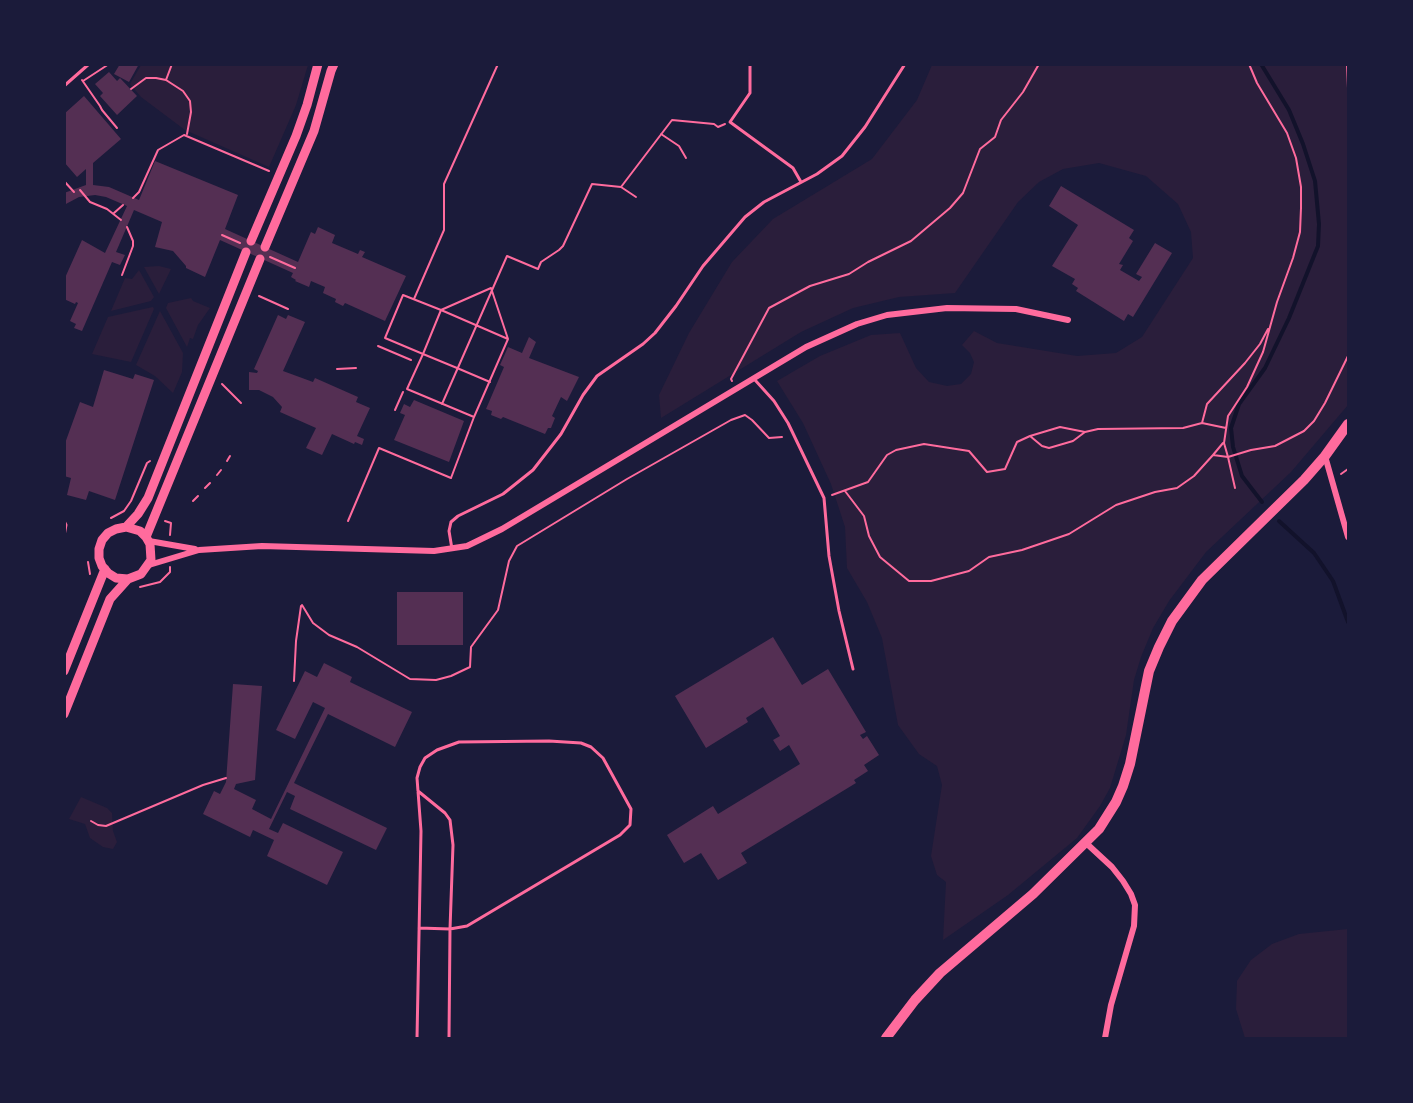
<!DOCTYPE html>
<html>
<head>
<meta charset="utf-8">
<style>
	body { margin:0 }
	#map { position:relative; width:1413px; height:1103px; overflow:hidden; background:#1b1b3a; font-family:Karla,sans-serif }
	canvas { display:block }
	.frame { position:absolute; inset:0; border:66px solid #1b1b3a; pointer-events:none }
</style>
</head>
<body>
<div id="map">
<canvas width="1413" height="1103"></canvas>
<div class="frame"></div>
</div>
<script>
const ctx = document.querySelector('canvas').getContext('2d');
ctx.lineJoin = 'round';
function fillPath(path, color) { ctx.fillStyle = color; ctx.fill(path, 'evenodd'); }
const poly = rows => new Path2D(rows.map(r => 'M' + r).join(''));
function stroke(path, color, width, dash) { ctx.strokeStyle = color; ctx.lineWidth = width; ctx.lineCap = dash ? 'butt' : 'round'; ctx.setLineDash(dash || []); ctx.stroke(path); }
fillPath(poly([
	[141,65,308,65,296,105,269,167,185,130,141,97,130,84],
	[932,65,1348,65,1348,405,1291,472,1206,552,1169,601,1153,628,1141,657,1134,680,1126,735,1110,788,1100,806,1077,838,1008,895,943,940,946,882,937,875,931,856,942,785,937,766,919,754,898,725,882,638,867,602,847,568,845,527,831,484,803,423,777,381,820,356,871,335,900,333,916,368,929,382,947,386,961,384,971,374,974,362,970,353,962,345,974,331,997,343,1077,356,1116,353,1142,337,1193,258,1191,232,1178,204,1146,176,1099,163,1063,169,1039,182,1018,202,955,293,899,297,853,308,801,332,661,418,659,395,689,333,732,262,773,219,872,159,917,100],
	[159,266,171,269,159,294,144,267],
	[139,270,154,297,151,301,111,311,125,278,132,279],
	[191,298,193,301,210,308,198,325,193,339,190,338,187,347,166,308,168,303],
	[153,307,154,309,131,362,92,354,108,317],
	[160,311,183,353,182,372,173,393,155,376,136,365],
	[81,797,107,808,112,813,113,831,117,842,113,849,103,847,90,838,85,824,69,819],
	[1348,929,1348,1038,1245,1038,1236,1009,1237,981,1251,960,1272,944,1299,934]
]), '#2a1e3b');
stroke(poly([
	[1261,64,1289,110,1303,144,1315,181,1319,224,1318,246,1289,318,1265,368,1239,404,1231,428,1233,447,1242,476,1262,502],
	[1279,521,1314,553,1333,581,1348,622]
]), '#12122b', 4);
fillPath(poly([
	[120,64,139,64,129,82,114,74],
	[109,72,117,81,120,78,137,96,117,115,100,96,103,93,95,84],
	[84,96,121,139,93,163,93,185,109,187,139,200,155,161,238,195,225,229,298,262,311,232,315,234,318,227,335,235,332,243,358,254,360,250,365,252,362,257,406,276,385,321,345,303,343,306,335,302,336,299,323,293,325,287,311,281,309,287,295,281,296,280,291,277,293,273,220,240,205,277,186,268,186,266,173,251,155,247,162,222,134,210,116,252,125,255,120,265,112,262,82,331,74,328,76,324,70,321,78,303,76,302,75,304,64,299,64,280,82,240,105,253,127,206,106,197,95,195,79,197,64,205,64,193,86,185,86,169,77,177,64,162,64,114],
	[1061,186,1134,230,1129,238,1133,241,1119,264,1123,265,1120,270,1139,281,1142,277,1136,274,1155,243,1172,253,1133,317,1128,314,1124,321,1076,291,1078,288,1072,284,1075,279,1052,266,1078,225,1049,206],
	[278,315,286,319,288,315,305,322,283,371,313,382,315,378,358,397,356,402,370,408,357,436,364,439,362,445,355,442,354,444,332,434,322,455,306,448,316,428,280,412,282,407,273,397,259,390,249,390,249,372,257,373,258,371,254,369],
	[529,337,536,342,529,358,579,377,567,401,561,397,552,416,555,418,551,428,548,428,545,434,503,417,501,419,491,415,492,411,486,409,504,367,500,365,508,347,522,353],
	[104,370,133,379,135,374,154,380,115,500,89,491,86,500,67,495,71,478,64,476,64,446,80,402,93,407],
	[414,400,464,421,449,462,394,440,405,415,400,413,404,404,410,407],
	[397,592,463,592,463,645,397,645],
	[773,637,802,685,828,669,866,732,860,735,863,739,867,736,879,755,864,765,868,771,854,780,856,783,741,853,747,863,718,880,701,853,684,863,667,835,713,806,718,814,800,764,789,745,780,751,773,740,780,736,763,707,746,718,748,722,706,748,675,696],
	[324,663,352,677,350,682,412,712,395,747,328,714,294,783,387,828,376,850,290,809,295,796,287,792,269,829,278,833,283,823,343,852,327,885,267,856,274,840,253,830,250,837,203,814,214,791,220,794,226,782,233,684,262,686,255,780,236,784,234,789,256,800,252,809,271,819,325,708,313,702,295,739,276,730,305,671,317,677]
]), '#542f53');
stroke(poly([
	[1249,64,1257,83,1287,133,1296,158,1301,187,1301,208,1300,232,1293,258,1277,302,1263,352,1247,387,1228,416,1224,443,1228,457,1251,450,1275,446,1304,431,1314,421,1325,403,1348,356],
	[1347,64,1348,88],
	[82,80,100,106,102,110,117,128],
	[166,80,172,64],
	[83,81,109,64],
	[131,89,146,78,156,78,166,80,183,91,190,101,191,112,187,134],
	[661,134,679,146,686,158],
	[64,181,74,192],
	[621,187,636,197],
	[80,190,90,202,107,209,121,220],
	[133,198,139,192,158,150,184,135,269,171],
	[114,213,123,205],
	[222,235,240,243],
	[270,257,295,268],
	[122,275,133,246,133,241,127,227],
	[259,296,288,309],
	[414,299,444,230,444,184,498,64],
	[378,346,411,360],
	[337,369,356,368],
	[732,381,731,379,769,308,810,286,849,274,868,262,911,241,950,208,963,193,980,149,995,137,1001,120,1023,92,1039,64],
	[490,382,457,368,423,354,385,338,403,295,441,310,491,288,508,339,474,417,407,389,423,354,441,310,508,339],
	[222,384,241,403],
	[442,404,507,256,538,269,541,262,559,250,563,246,592,184,621,187,672,120,714,124,718,127,725,124],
	[395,410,403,392],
	[1202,423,1207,404,1245,363,1260,344,1268,329],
	[1030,436,1042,446,1049,448,1073,441,1085,432],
	[1223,443,1213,455,1228,457,1235,488],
	[227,461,230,456],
	[1341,474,1348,469],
	[217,475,221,470],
	[205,488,210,483],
	[845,491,864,516,869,536,880,557,909,581,931,581,969,571,989,557,1022,550,1069,534,1116,505,1155,492,1177,488,1194,476,1213,455],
	[832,495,868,482,887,455,896,450,924,444,969,451,987,472,1005,469,1017,442,1030,436,1060,427,1085,432,1098,429,1183,428,1202,423,1226,428],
	[193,501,198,496],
	[111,518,124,511,131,501,147,463,150,461],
	[165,521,171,523,170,535],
	[348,521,379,448,451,478,474,417],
	[88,562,90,574],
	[140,587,160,582,170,572,170,567],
	[302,605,313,623,329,635,357,647,410,679,436,680,451,676,470,667,471,647,498,610,509,561,517,546,627,479,731,420,745,415,752,420,769,438,782,437],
	[294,681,296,641,301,606],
	[91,821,98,825,106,826,203,785,226,778]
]), '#ff6b9d', 2);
stroke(poly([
	[750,64,750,93,730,122,793,168,801,182],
	[64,86,89,64],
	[755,380,774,401,788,423,824,498,829,556,839,611,853,669],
	[64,521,66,525,64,536],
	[452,549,449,531,451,522,458,516,503,494,533,470,561,434,583,395,597,376,643,344,655,333,676,306,703,266,745,217,764,202,817,174,842,156,865,127,905,64],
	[418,791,445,813,450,820,453,845,450,929,419,928],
	[417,1038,421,831,417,778,420,767,425,758,437,750,459,742,549,741,581,743,591,747,603,758,631,809,630,825,620,835,467,926,450,929,449,1038]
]), '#ff6b9d', 3);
stroke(poly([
	[1325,456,1348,537],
	[149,541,195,549],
	[149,565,199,550,262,546,434,551,467,546,502,529,806,347,857,324,887,315,947,308,1016,309,1068,320],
	[1086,843,1112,867,1123,881,1131,894,1135,905,1134,926,1111,1005,1105,1038]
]), '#ff6b9d', 6);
stroke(poly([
	[251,241,296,136,307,105,318,64],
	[265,247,314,131,331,71,334,64],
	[146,537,260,259],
	[128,579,116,578,108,573,102,566,99,558,99,549,102,540,108,533,116,529,126,527,138,514,148,498,246,252],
	[64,671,105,569],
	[64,714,110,599,128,579,141,574,151,560,150,544,146,537,140,531,126,527]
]), '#ff6b9d', 9);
stroke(poly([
	[886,1038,915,1000,940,973,1033,894,1099,829,1116,802,1123,786,1130,764,1149,671,1159,647,1172,621,1202,580,1304,480,1325,456,1348,424]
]), '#ff6b9d', 10);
</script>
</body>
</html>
